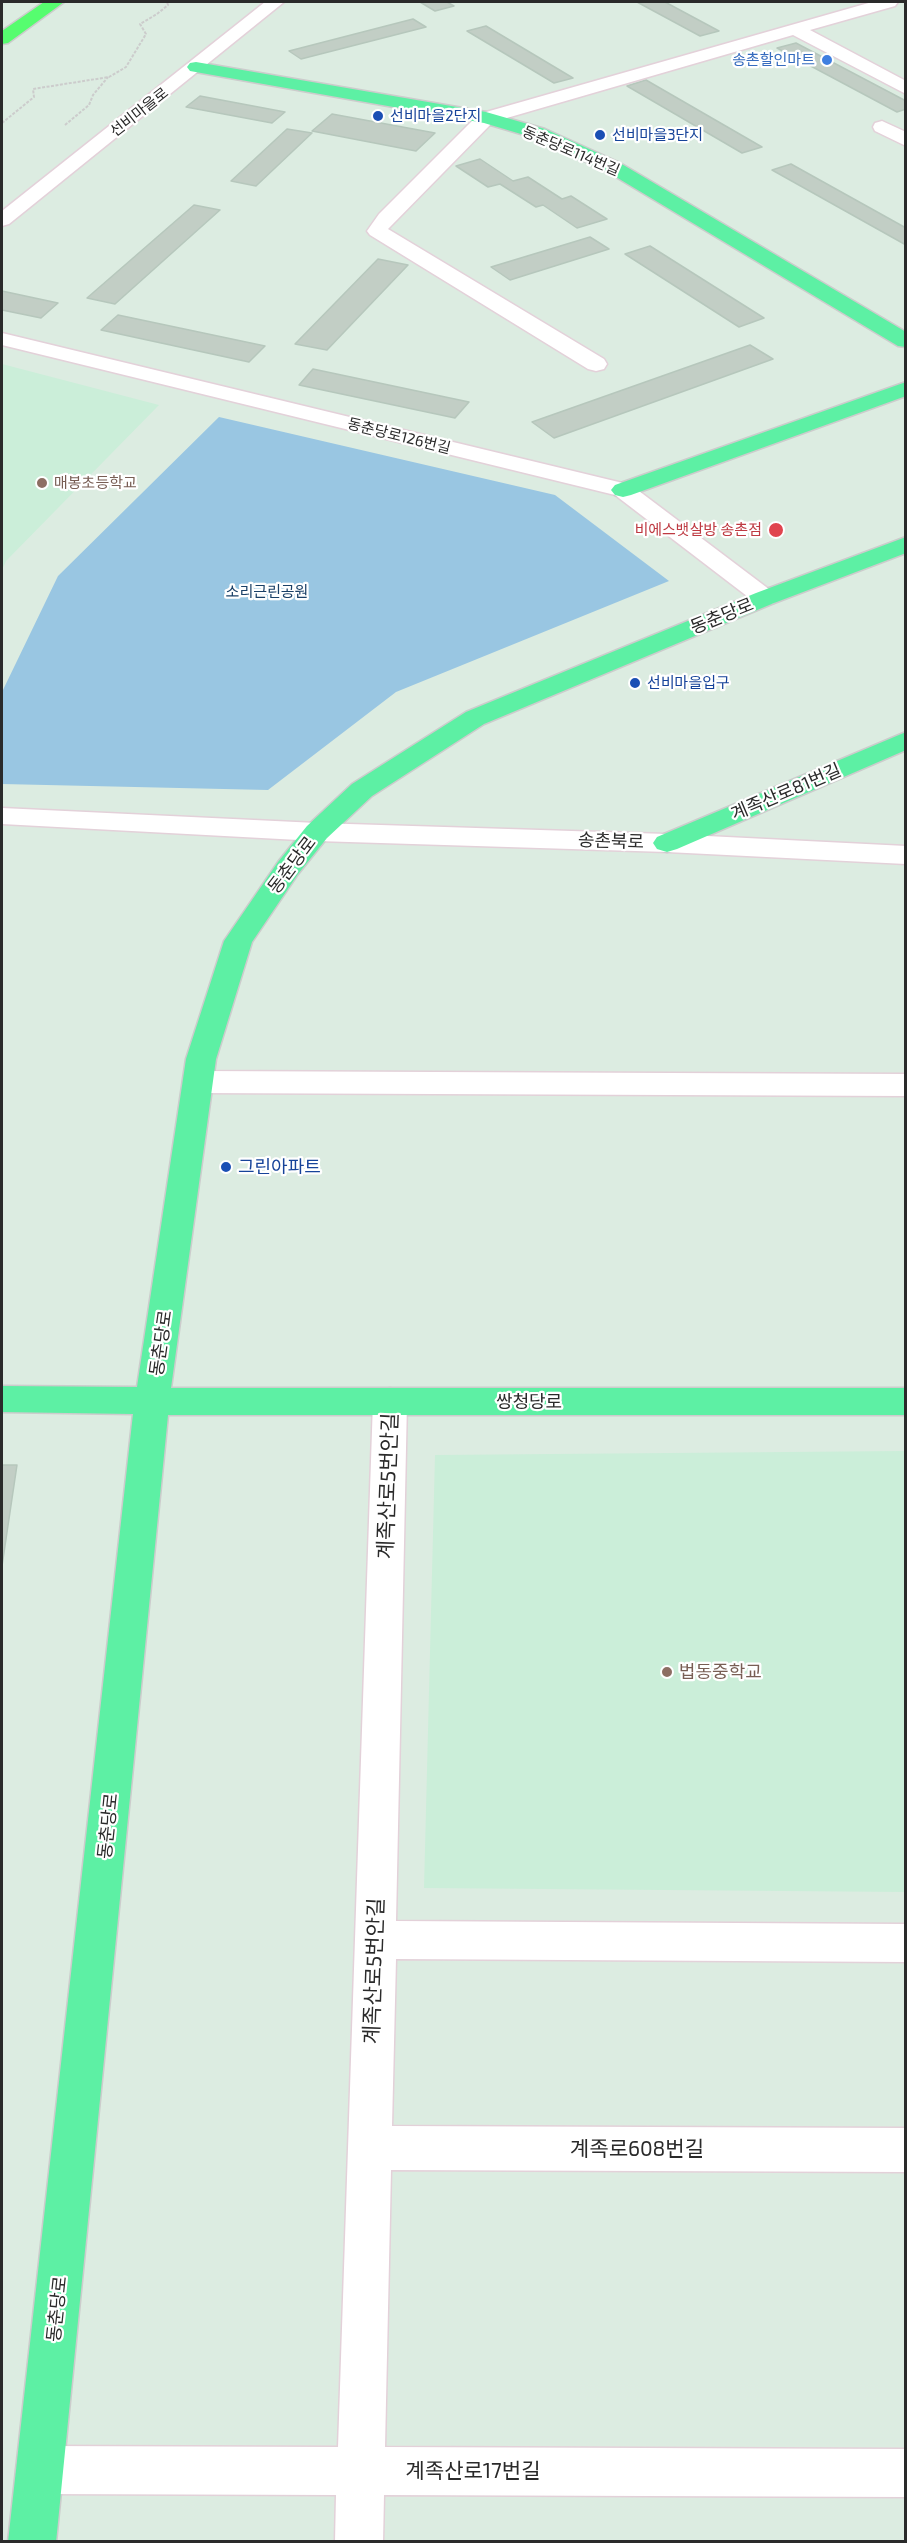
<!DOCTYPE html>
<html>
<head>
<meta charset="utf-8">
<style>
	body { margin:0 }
	#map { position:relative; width:907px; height:2543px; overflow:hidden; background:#dcece1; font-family:"Exo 2",sans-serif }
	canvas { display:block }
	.frame { position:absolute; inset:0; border:3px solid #2a2a2a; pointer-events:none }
</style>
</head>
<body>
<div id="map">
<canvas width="907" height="2543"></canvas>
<div class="frame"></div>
</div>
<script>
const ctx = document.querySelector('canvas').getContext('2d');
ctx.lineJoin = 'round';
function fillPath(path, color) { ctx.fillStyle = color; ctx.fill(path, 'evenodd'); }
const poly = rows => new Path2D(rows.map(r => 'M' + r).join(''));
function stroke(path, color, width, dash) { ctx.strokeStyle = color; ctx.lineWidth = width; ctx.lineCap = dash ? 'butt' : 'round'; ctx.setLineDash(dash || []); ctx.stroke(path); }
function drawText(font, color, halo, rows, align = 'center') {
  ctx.font = font + ' "Exo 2","Noto Sans KR",sans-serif'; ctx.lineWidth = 4.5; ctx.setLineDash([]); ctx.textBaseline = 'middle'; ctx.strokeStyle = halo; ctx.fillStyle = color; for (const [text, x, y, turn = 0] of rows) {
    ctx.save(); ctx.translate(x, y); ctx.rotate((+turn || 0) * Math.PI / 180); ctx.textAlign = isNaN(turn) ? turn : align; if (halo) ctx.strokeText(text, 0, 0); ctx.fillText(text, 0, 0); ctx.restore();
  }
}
fillPath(poly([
	[2,364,159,405,6,561,2,570],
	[905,1451,905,1892,424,1888,435,1455]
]), '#cbeed9');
fillPath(poly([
	[219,417,555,495,669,581,396,692,268,790,2,784,2,692,58,576]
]), '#99c6e2');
const building = poly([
	[420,2,447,2,454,6,435,11,420,2],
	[637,2,665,2,719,31,700,36,637,2],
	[413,19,426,27,301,59,289,51,413,19],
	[486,26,573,78,554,83,467,31,486,26],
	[796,43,906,101,906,109,897,112,777,48,796,43],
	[646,80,762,147,742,153,627,86,646,80],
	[200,96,285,112,272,123,186,107,200,96],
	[332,114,435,133,416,151,312,131,332,114],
	[287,129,312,133,256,186,231,181,287,129],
	[480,159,513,181,528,177,562,199,571,196,607,219,577,228,543,205,536,207,500,184,488,187,456,166,480,159],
	[791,164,906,228,906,245,772,170,791,164],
	[194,205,220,210,115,304,87,298,194,205],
	[590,237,609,249,510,280,491,267,590,237],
	[650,246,764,318,739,327,625,254,650,246],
	[378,259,408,265,327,350,295,344,378,259],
	[2,291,58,303,41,318,2,310,2,291],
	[118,315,265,346,249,362,101,330,118,315],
	[750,345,773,359,554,438,532,422,750,345],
	[313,369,469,402,455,418,299,385,313,369],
	[2,1465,17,1465,2,1566,2,1465]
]);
fillPath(building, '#c2cec5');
stroke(building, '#b6c7bc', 1.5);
const minor = poly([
	[265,2,284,2,9,224,2,226,2,211,265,2],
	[872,2,898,2,895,6,810,30,906,81,906,94,793,35,493,122,388,229,604,359,607,364,604,369,596,371,588,369,370,235,367,231,379,214,479,114,872,2],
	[882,121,906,132,906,146,875,131,873,127,875,123,882,121],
	[2,333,631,485,774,593,777,598,774,603,765,605,756,603,615,495,2,345,2,333],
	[2,808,317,823,667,834,906,846,906,864,667,852,317,841,2,824,2,808],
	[198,1071,906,1074,906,1096,198,1093,187,1089,183,1082,187,1075,198,1071],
	[390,1388,402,1391,407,1401,396,1921,906,1924,906,1962,396,1959,392,2126,906,2128,906,2172,391,2170,385,2447,906,2449,906,2497,384,2495,383,2542,335,2542,336,2495,40,2494,23,2487,16,2470,23,2453,40,2446,338,2447,373,1401,378,1391,390,1388]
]);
const major = poly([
	[196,62,486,112,545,129,620,163,906,332,906,347,898,346,606,171,531,137,484,123,190,71,187,67,190,63,196,62],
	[906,382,906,396,631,495,623,497,615,495,611,490,615,485,906,382],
	[906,537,906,553,774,603,484,724,372,796,327,838,298,874,252,942,216,1059,171,1388,906,1388,906,1415,168,1415,56,2542,8,2542,133,1414,2,1412,2,1386,137,1387,186,1059,224,941,278,862,307,826,352,784,466,712,756,593,906,537],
	[906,732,906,750,677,849,667,852,657,849,653,843,657,837,906,732]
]);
const highway = poly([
	[44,2,64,2,8,43,2,44,2,31,44,2]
]);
stroke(minor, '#e3d1d9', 3);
stroke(major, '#ccc', 3);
stroke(highway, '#ccc', 3);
stroke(poly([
	[2,123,34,97,33,89,109,77,126,67,146,34,140,24,157,14,168,5,167,2],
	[65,125,89,105,93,95,108,77]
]), '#ccc', 2, [3, 1.5]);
fillPath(minor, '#fff');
fillPath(major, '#5df0a4');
fillPath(highway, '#56fd6f');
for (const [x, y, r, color] of [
	[827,60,6,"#3f7fe0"],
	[378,116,6,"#1a4fb4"],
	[600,135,6,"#1a4fb4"],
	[42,483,6,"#8d6e63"],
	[776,530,8,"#e0444e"],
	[635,683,6,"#1a4fb4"],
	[226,1167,6,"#1a4fb4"],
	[667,1672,6,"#8d6e63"]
]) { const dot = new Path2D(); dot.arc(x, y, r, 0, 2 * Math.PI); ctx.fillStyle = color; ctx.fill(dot); stroke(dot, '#fff', 2); }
drawText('15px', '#366cbe', '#fff', [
	["송촌할인마트",815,60]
], 'right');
drawText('15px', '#2a2a2a', '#fff', [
	["선비마을로",139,112,-38],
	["동춘당로114번길",571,151,23],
	["동춘당로126번길",399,436,14]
]);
drawText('15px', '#164399', '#fff', [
	["선비마을2단지",390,116],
	["선비마을3단지",612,135],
	["선비마을입구",647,683]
], 'left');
drawText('15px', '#785e54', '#fff', [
	["매봉초등학교",54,483]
], 'left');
drawText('15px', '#be3a42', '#fff', [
	["비에스뱃살방 송촌점",762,530]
], 'right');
drawText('15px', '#1a4067', '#fff', [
	["소리근린공원",267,592]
]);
drawText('18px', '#2a2a2a', '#fff', [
	["동춘당로",722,616,-22],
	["계족산로81번길",786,792,-23],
	["송촌북로",611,841,2],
	["동춘당로",292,865,-53],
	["동춘당로",161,1343,-82],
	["쌍청당로",529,1402],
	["동춘당로",108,1826,-84],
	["동춘당로",57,2309,-84]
]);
drawText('18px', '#164399', '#fff', [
	["그린아파트",238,1167]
], 'left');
drawText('18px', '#785e54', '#fff', [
	["법동중학교",679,1672]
], 'left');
drawText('21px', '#2a2a2a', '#fff', [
	["계족산로5번안길",388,1486,-88],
	["계족산로5번안길",374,1971,-88],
	["계족로608번길",637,2149],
	["계족산로17번길",473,2471]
]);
</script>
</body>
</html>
